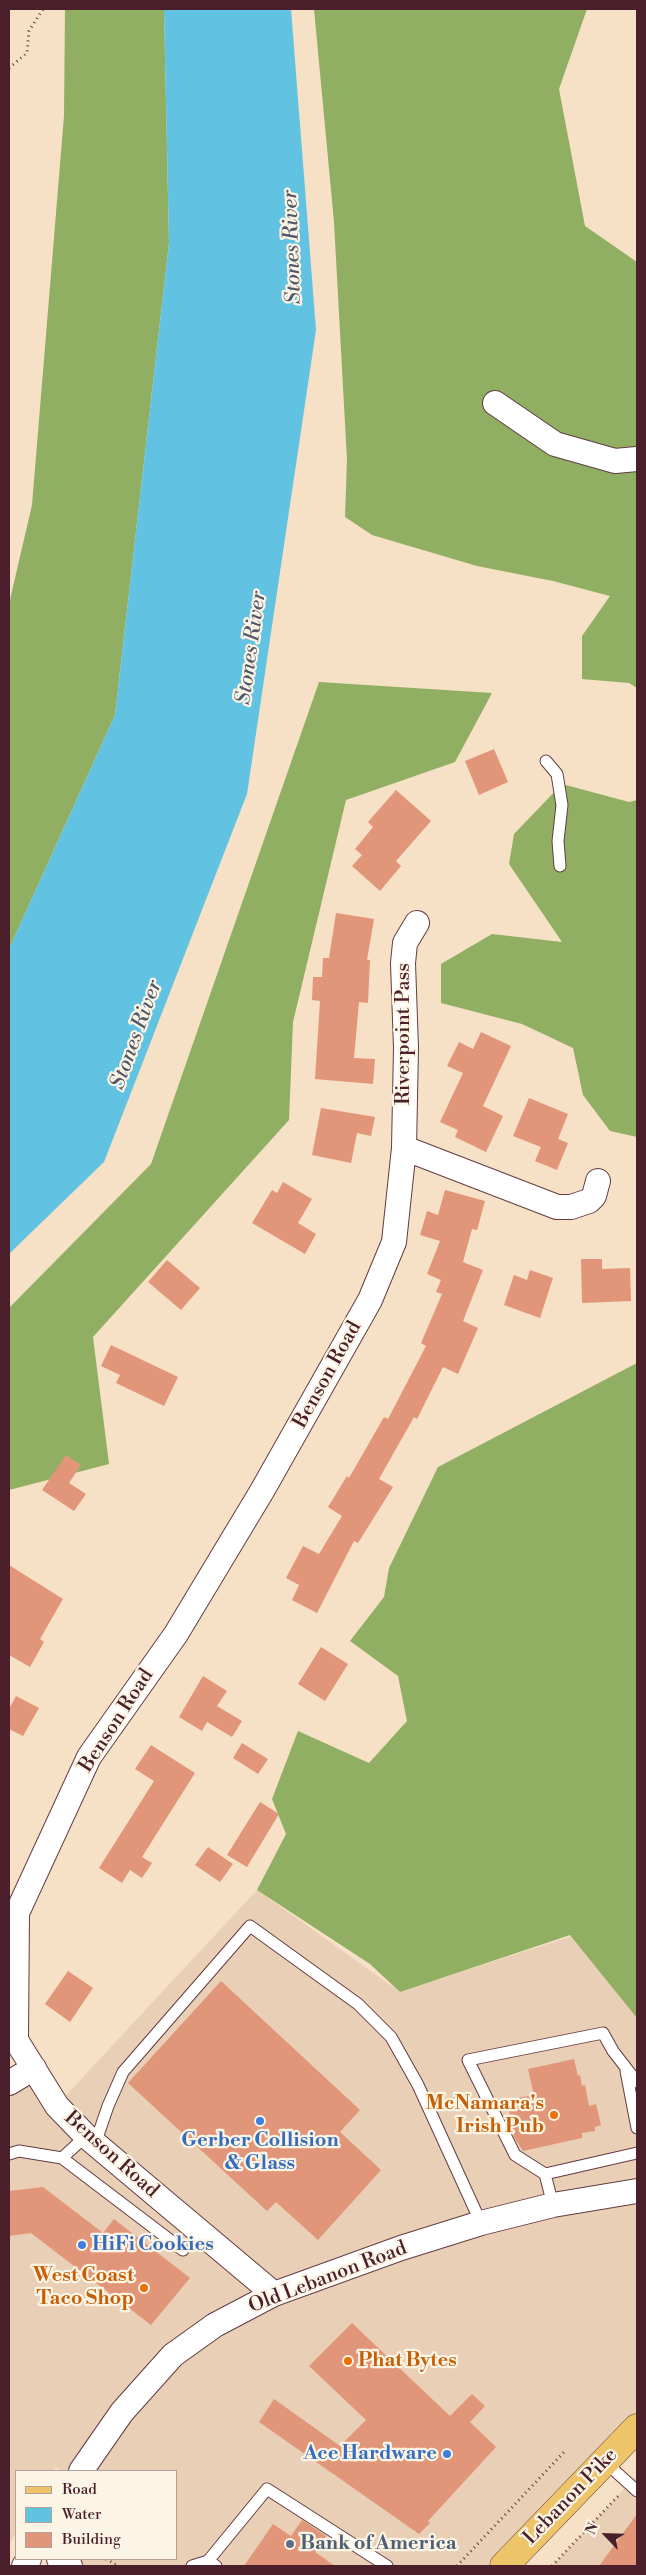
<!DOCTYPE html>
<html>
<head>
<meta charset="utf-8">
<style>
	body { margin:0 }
	#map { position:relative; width:646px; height:2575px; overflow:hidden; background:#f6e0c6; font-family:"Libre Bodoni",serif }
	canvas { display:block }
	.frame { position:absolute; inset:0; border:10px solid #4a1f2b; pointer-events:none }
	.legend { position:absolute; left:15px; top:2470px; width:162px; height:90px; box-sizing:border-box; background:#fcf5e5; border:1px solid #b59f9b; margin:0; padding:6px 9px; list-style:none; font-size:15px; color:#4a1f2b }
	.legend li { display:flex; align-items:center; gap:10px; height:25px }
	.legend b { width:25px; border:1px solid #b59f9b }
	.north { position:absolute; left:581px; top:2510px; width:50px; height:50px; -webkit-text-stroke:4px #fcf5e5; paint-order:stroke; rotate:294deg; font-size:14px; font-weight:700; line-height:20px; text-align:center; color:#4a1f2b }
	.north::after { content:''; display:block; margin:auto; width:18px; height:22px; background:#4a1f2b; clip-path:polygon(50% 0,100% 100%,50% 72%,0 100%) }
</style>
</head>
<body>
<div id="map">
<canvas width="646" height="2575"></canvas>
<div class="frame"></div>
<ul class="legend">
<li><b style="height:6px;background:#eec469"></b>Road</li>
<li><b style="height:14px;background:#62c2e1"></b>Water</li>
<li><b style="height:14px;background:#e29679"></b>Building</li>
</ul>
<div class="north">N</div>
</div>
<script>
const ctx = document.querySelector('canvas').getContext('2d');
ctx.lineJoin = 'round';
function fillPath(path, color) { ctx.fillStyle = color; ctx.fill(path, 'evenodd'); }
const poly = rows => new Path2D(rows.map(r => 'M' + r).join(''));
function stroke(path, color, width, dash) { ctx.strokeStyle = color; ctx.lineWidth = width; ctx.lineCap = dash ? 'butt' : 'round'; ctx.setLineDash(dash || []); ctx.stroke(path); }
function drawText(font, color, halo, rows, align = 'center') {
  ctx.font = font + ' "Libre Bodoni",serif'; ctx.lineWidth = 4.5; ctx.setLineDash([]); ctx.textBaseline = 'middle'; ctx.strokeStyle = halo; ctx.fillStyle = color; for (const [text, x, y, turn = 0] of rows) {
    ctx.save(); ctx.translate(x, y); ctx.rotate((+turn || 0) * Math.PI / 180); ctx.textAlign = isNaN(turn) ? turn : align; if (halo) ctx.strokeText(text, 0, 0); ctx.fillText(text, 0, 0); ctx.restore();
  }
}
fillPath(poly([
	[257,1890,400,1992,637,1915,637,2428,504,2566,70,2566,59,2559,176,2559,176,2471,62,2471,56,2467,53,2471,16,2471,16,2532,9,2544,9,2083,34,2068,57,2105],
	[637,2476,637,2566,552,2566,628,2485]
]), '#e8cfb5');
fillPath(poly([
	[65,9,164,9,169,243,115,715,9,949,9,604,32,505,64,116],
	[314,9,587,9,559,89,585,226,637,262,637,688,629,683,582,679,582,636,610,596,553,581,477,566,372,535,345,517,347,460,334,222],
	[319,682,492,693,455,762,346,800,293,1022,289,1120,93,1337,109,1464,9,1490,9,1308,151,1164],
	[562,784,629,802,637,800,637,1137,610,1131,583,1095,573,1048,522,1024,441,1003,441,964,492,934,562,942,509,864,514,834],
	[637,1363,637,2018,570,1935,400,1992,370,1964,257,1890,286,1834,272,1799,298,1731,369,1763,407,1721,398,1676,350,1641,384,1597,389,1568,438,1467]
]), '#90af62');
fillPath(poly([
	[164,9,291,9,316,330,247,794,104,1162,9,1254,9,949,115,715,169,243]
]), '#62c2e1');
fillPath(poly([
	[494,749,508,782,479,795,465,761],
	[396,790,431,821,396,861,401,866,380,891,352,866,362,855,355,849,373,827,368,822],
	[336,913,374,919,367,960,370,960,368,1003,359,1002,354,1058,375,1059,373,1084,315,1079,320,1001,312,1000,313,977,322,977,323,958,329,958],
	[481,1032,511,1046,483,1106,503,1116,486,1152,455,1137,458,1130,440,1122,463,1073,447,1066,459,1042,473,1049],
	[529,1098,568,1114,558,1139,568,1143,557,1170,535,1161,541,1147,513,1136],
	[321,1108,375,1117,371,1136,357,1133,351,1163,312,1155],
	[283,1182,312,1199,298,1223,316,1234,305,1254,252,1223,272,1190,277,1193],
	[445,1190,485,1201,477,1230,472,1229,463,1262,483,1270,463,1321,478,1328,458,1374,443,1367,417,1419,414,1417,379,1479,393,1487,358,1543,354,1541,317,1613,292,1600,299,1585,286,1578,303,1546,319,1554,342,1516,328,1507,347,1476,349,1478,384,1417,388,1419,426,1346,421,1343,442,1294,436,1292,441,1280,427,1274,440,1241,420,1235,427,1211,438,1215],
	[581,1259,602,1259,602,1269,630,1268,631,1301,582,1303],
	[167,1260,200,1288,181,1310,148,1282],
	[530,1270,553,1278,540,1318,504,1305,514,1275,527,1280],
	[111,1345,178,1377,164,1406,116,1383,120,1375,101,1366],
	[66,1455,81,1465,69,1483,86,1494,74,1511,42,1490],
	[9,1565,63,1599,40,1639,44,1642,30,1667,9,1655],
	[321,1647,348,1664,325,1701,298,1684],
	[203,1676,227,1691,217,1706,242,1721,232,1737,207,1722,202,1731,179,1717],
	[16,1696,39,1708,23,1736,9,1729,9,1709],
	[242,1743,268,1759,258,1774,233,1758],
	[151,1745,195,1773,142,1857,152,1863,142,1878,130,1870,122,1883,99,1868,154,1781,135,1769],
	[260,1802,279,1814,247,1867,227,1855],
	[208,1847,233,1864,220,1882,195,1865],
	[68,1971,93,1988,70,2022,45,2004],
	[221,1981,360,2110,340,2132,381,2170,318,2240,276,2202,267,2211,128,2083],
	[574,2059,578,2076,580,2075,582,2086,585,2085,589,2106,596,2104,601,2125,595,2127,595,2131,582,2133,582,2138,523,2151,514,2137,507,2100,534,2095,528,2069],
	[43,2187,103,2233,114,2219,190,2278,151,2325,31,2233,9,2236,9,2191],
	[352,2323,450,2416,472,2394,485,2406,470,2422,496,2447,428,2521,430,2523,419,2534,259,2422,274,2399,340,2446,366,2420,309,2366],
	[637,2514,637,2566,599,2566],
	[302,2520,326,2536,315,2552,335,2566,244,2566,273,2524,291,2536]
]), '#e29679');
const lane = poly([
	[546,761,557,774,562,805,558,841,560,866],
	[626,2071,637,2128],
	[95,2144,108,2106,123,2072,250,1926,358,2004,391,2037,418,2085,481,2223],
	[9,2154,19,2151,62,2158,86,2136],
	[62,2158,183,2250],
	[545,2174,637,2153],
	[553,2205,545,2174,515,2155,468,2060,603,2033,613,2051,637,2082],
	[605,2462,637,2491],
	[192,2566,208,2561],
	[216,2566,208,2561,267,2489,387,2566]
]);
const street = poly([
	[495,403,555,444,615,461,637,459],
	[404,1148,557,1207,571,1207,589,1201,594,1196,598,1181],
	[9,2083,34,2068],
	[274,2294,86,2136,57,2106,16,2040,17,1913,89,1757,176,1634,262,1491,370,1300,394,1242,404,1148,406,1048,403,963,405,943,417,923],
	[81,2471,122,2412,173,2355,215,2325,274,2294,401,2248,481,2223,553,2205,637,2191],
	[59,2559,70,2566],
	[24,2566,29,2559]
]);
const primary = poly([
	[504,2566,637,2428]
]);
stroke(lane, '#643c42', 13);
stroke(street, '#643c42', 26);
stroke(primary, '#643c42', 29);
stroke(poly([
	[9,68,27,53,29,31,43,9],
	[106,2559,118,2566],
	[457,2566,564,2452],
	[552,2566,620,2494]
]), '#643c42', 3, [1, 4]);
stroke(lane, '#fff', 11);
stroke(street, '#fff', 24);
stroke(primary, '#eec469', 28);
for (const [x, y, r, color] of [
	[554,2115,5,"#e8710a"],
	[260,2121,5,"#3f7fe0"],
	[82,2245,5,"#3f7fe0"],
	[144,2288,5,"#e8710a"],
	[348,2361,5,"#e8710a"],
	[447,2454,5,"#3f7fe0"],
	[290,2544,5,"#5c6f8a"]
]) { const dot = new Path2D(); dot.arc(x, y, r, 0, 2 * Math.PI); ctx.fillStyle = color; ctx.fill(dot); stroke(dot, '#fcf5e5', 2); }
drawText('20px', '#4a1f2b', '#fcf5e5', [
	["Riverpoint Pass",404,1034,-90],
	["Benson Road",328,1375,-61],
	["Benson Road",117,1721,-57],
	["Benson Road",111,2155,42],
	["Old Lebanon Road",328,2278,-21],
	["Lebanon Pike",571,2497,-46]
]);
drawText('bold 20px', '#c56008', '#fcf5e5', [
	["McNamara's",544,2104],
	["Irish Pub",544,2127],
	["West Coast",134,2276],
	["Taco Shop",134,2299],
	["Phat Bytes",358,2361,"left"]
], 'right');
drawText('bold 20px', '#366cbe', '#fcf5e5', [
	["Gerber Collision",260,2141],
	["& Glass",260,2164],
	["HiFi Cookies",92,2245,"left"],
	["Ace Hardware",437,2454,"right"]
]);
drawText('bold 20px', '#4e5e75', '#fcf5e5', [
	["Bank of America",300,2544]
], 'left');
drawText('italic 21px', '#52586b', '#fcf5e5', [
	["Stones River",293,247,-92],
	["Stones River",252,648,-82],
	["Stones River",137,1035,-70]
]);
</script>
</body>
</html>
